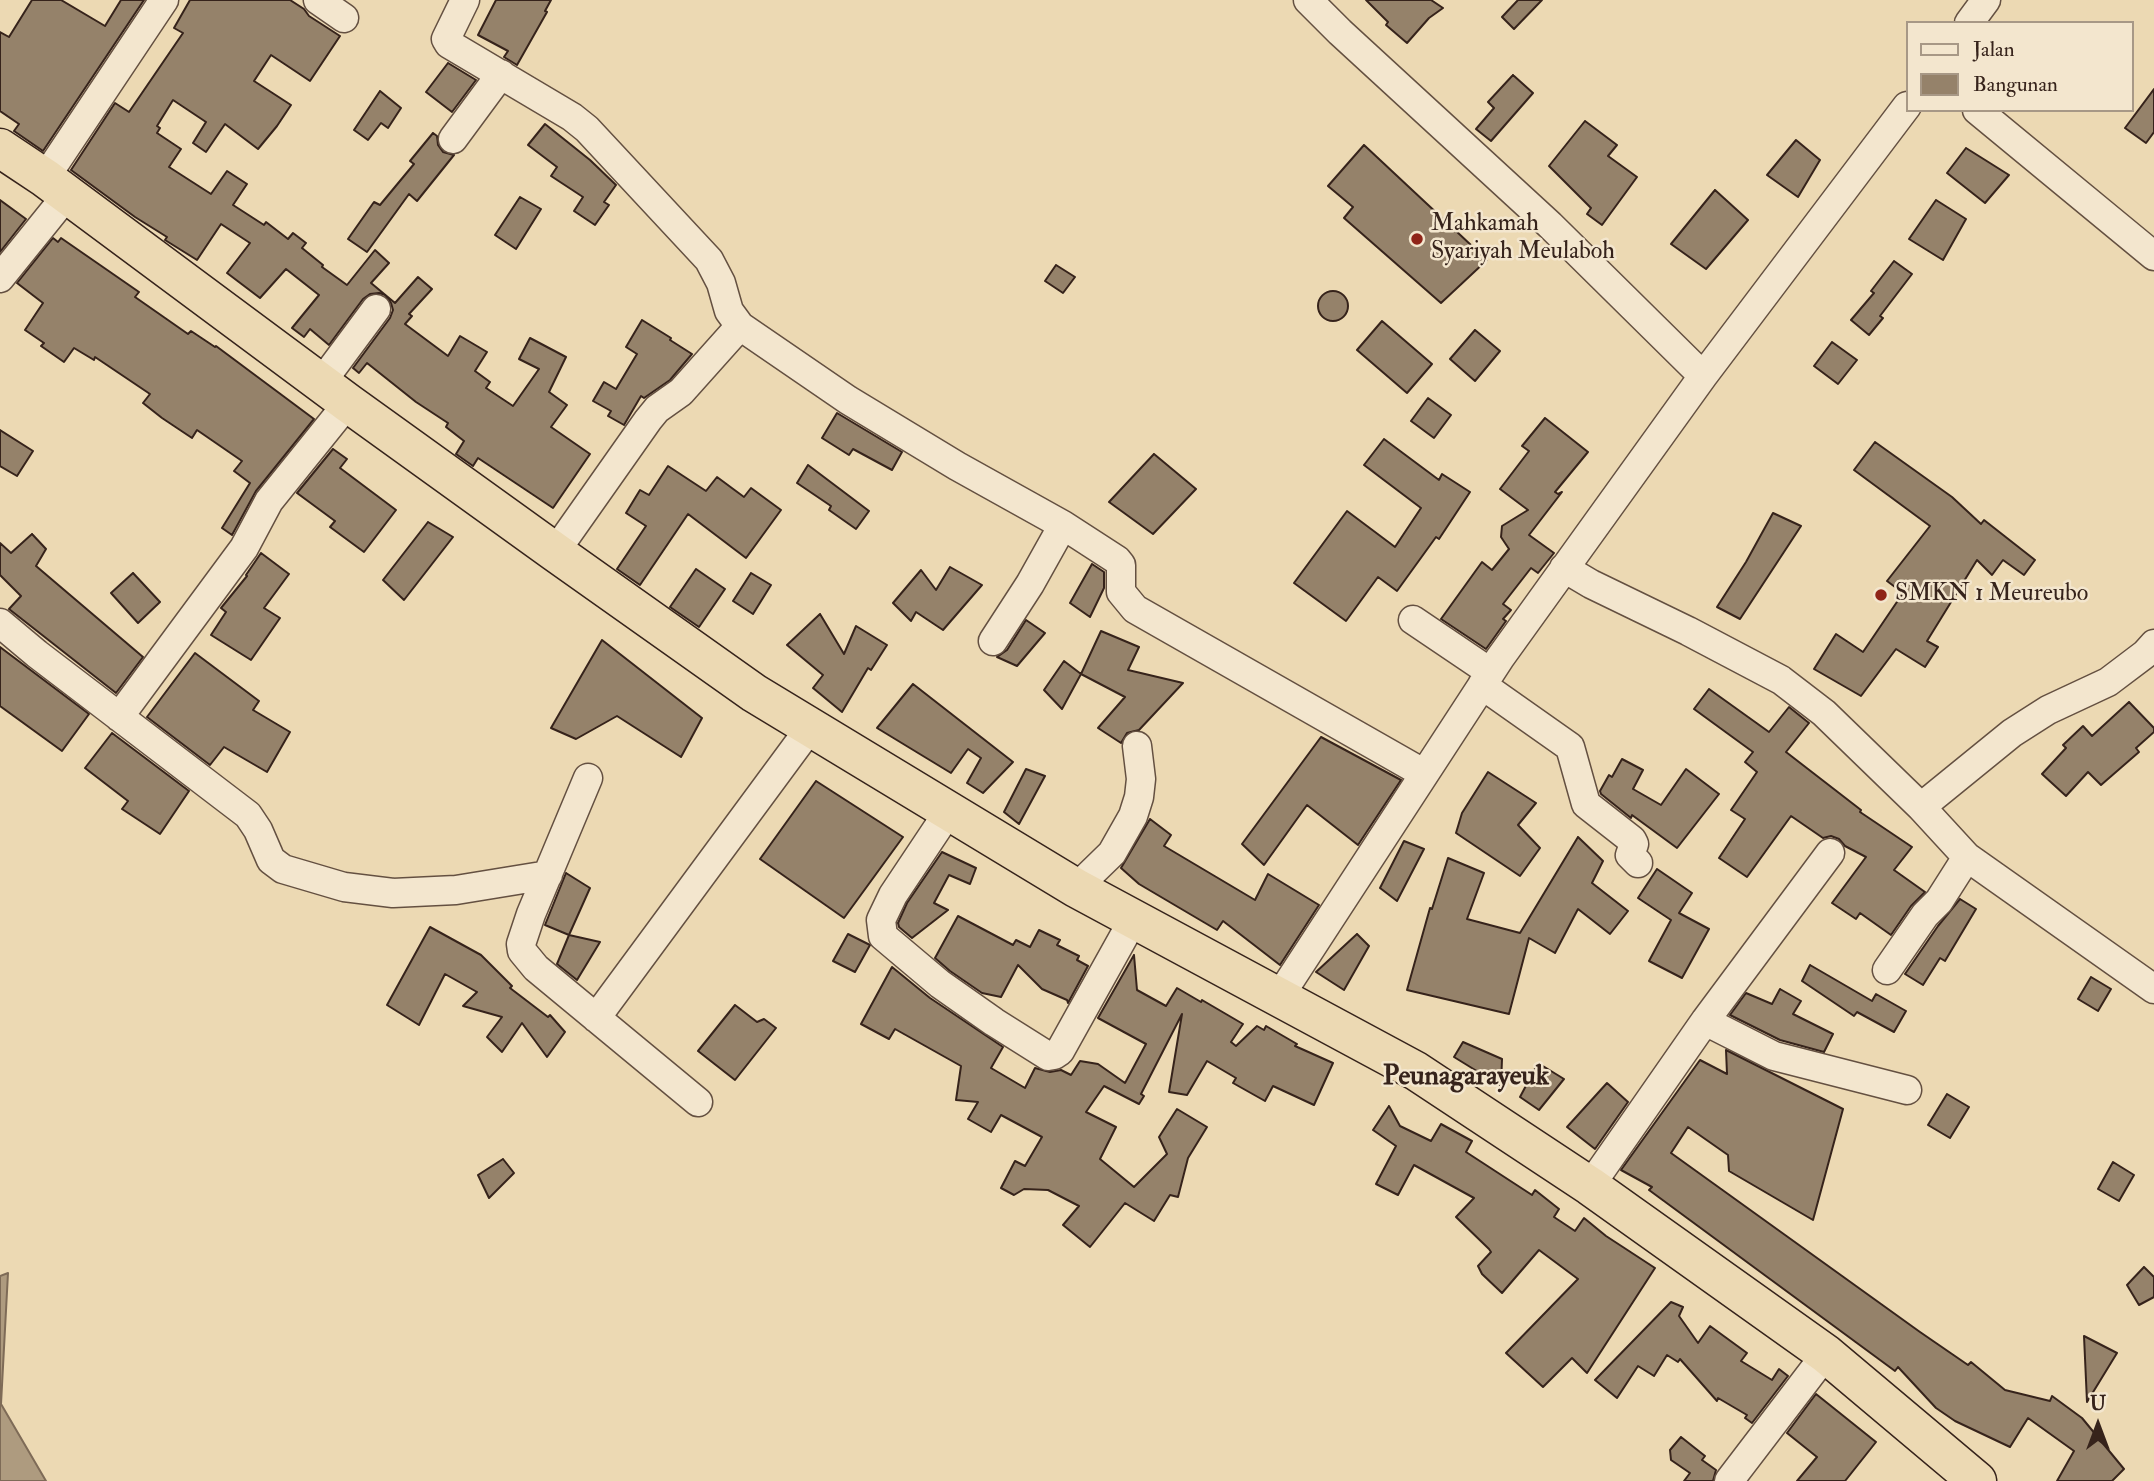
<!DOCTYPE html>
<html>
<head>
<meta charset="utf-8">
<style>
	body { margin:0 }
	#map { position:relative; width:2154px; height:1481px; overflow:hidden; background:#ecd9b3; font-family:"IM FELL Double Pica",serif }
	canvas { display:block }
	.legend { position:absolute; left:1906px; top:21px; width:228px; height:91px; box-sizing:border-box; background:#f3e6ce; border:2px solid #a79886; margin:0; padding:9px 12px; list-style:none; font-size:21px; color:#36231b }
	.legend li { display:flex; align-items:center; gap:14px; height:35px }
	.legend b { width:35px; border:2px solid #a79886 }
	.north { position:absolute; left:2063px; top:1390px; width:70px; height:70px; -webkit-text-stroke:5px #f3e6ce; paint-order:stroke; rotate:0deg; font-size:19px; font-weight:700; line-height:28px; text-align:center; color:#36231b }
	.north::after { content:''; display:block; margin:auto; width:24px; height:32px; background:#36231b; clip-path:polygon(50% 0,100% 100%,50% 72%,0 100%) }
</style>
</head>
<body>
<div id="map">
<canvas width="2154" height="1481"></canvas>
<ul class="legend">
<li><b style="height:9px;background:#f3e6ce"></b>Jalan</li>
<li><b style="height:19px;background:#95826a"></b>Bangunan</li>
</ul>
<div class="north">U</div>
</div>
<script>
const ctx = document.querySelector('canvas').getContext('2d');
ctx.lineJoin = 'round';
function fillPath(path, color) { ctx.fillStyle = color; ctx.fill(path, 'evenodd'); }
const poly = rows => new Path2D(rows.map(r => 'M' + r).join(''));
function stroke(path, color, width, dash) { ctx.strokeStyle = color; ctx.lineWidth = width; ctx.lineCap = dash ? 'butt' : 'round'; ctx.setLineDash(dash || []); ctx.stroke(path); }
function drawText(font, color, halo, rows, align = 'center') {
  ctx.font = font + ' "IM FELL Double Pica",serif'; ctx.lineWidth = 5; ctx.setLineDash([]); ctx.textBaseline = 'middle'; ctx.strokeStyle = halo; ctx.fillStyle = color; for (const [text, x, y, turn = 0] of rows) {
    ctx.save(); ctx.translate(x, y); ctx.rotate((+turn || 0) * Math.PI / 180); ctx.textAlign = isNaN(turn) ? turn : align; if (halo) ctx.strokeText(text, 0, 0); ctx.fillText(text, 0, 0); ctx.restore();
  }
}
const water = poly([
	[8,1273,1,1404,46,1481,0,1481,0,1276,8,1273]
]);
fillPath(water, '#ae9b7f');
stroke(water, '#7e6b57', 2);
const building = poly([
	[32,0,61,0,105,26,121,0,144,0,43,151,14,131,19,124,0,111,0,32,9,37,32,0],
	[190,0,290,0,304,9,309,16,340,36,310,81,271,55,254,81,291,105,277,126,258,149,225,124,206,152,193,143,206,122,173,100,157,126,160,128,157,133,181,149,169,167,211,194,227,171,247,184,233,205,264,225,266,222,288,239,293,233,306,243,302,248,323,265,322,267,347,285,375,250,389,263,371,283,395,303,418,277,432,289,409,314,412,316,405,324,448,356,460,336,487,352,475,371,490,382,486,388,513,406,539,369,519,359,530,338,566,357,549,392,567,405,551,427,590,454,553,508,478,458,473,466,456,454,464,441,446,427,448,423,416,402,367,363,359,373,353,368,390,318,393,310,391,303,385,295,379,293,370,294,363,299,329,345,310,329,304,337,292,328,319,295,286,269,260,298,227,273,250,243,221,224,197,260,165,240,167,237,135,217,71,170,115,103,129,112,183,33,174,28,190,0],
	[496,0,551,0,545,11,547,12,517,65,504,57,508,51,478,35,496,0],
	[1366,0,1431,0,1443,8,1429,18,1407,43,1386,25,1388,22,1366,0],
	[1518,0,1542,0,1514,29,1502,17,1518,0],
	[448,63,476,80,452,112,426,92,448,63],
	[1513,75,1533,93,1491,141,1476,129,1494,108,1488,102,1513,75],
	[2154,89,2154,132,2146,143,2125,128,2154,89],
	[380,91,401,108,388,128,381,123,368,140,354,130,380,91],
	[1585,121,1617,145,1608,156,1637,177,1602,225,1587,214,1591,208,1549,166,1585,121],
	[545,124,590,160,616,185,604,202,609,205,595,225,574,211,583,197,551,176,557,167,528,145,545,124],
	[433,133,437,136,438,145,443,152,454,155,417,201,409,194,367,252,348,239,374,202,380,205,414,164,410,161,433,133],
	[1796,140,1820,160,1798,197,1767,175,1796,140],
	[1364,145,1487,260,1441,303,1344,218,1353,207,1328,186,1364,145],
	[1966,148,2009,175,1985,203,1947,173,1966,148],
	[1715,190,1748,220,1706,269,1671,244,1715,190],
	[520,197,541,209,516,249,495,235,520,197],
	[0,200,26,219,0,252,0,200],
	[1936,200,1966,219,1943,260,1909,239,1936,200],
	[53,238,58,242,61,238,139,292,135,297,188,334,191,331,215,347,216,346,314,419,256,491,232,535,222,528,250,483,234,471,242,461,197,430,192,438,162,418,143,403,150,394,95,357,94,360,74,348,64,362,41,346,44,343,25,330,43,303,17,283,53,238],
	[1894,261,1912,274,1880,316,1883,318,1869,335,1851,320,1874,293,1871,291,1894,261],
	[1056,265,1075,277,1063,293,1045,281,1056,265],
	'1318 306a15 15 0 1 1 30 0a15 15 0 1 1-30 0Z',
	[642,320,671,338,670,340,692,354,670,380,644,398,641,396,624,425,608,416,611,411,593,401,604,382,616,389,637,354,626,347,642,320],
	[1382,321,1432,364,1407,393,1357,350,1382,321],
	[1475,330,1500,351,1475,381,1450,359,1475,330],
	[1832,342,1857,360,1838,384,1814,366,1832,342],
	[1428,398,1451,415,1434,438,1411,421,1428,398],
	[837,413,902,452,892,470,853,449,849,455,822,438,837,413],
	[1545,418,1588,452,1555,492,1558,494,1562,492,1529,535,1554,553,1538,573,1531,568,1503,604,1511,610,1503,619,1506,621,1486,649,1441,619,1482,562,1492,570,1509,549,1501,537,1502,526,1528,510,1500,489,1529,451,1522,446,1545,418],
	[0,430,33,451,17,476,0,466,0,430],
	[1384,439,1439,480,1442,474,1470,492,1439,539,1436,537,1397,591,1378,577,1346,621,1294,583,1347,511,1395,547,1421,508,1364,465,1384,439],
	[1875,442,1952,497,1981,524,1984,520,2035,560,2024,575,2003,560,1992,575,1977,560,1927,641,1938,647,1925,667,1896,649,1861,696,1814,669,1836,634,1863,652,1903,593,1887,581,1930,526,1854,470,1875,442],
	[333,449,347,459,340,468,396,510,364,552,330,527,335,521,297,493,333,449],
	[1154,454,1196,489,1153,534,1109,502,1154,454],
	[808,465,869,511,856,529,829,510,831,506,797,483,808,465],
	[668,466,706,491,717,477,744,497,751,488,781,510,746,558,688,514,640,585,617,569,646,526,626,513,640,490,649,495,668,466],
	[1773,513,1801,526,1740,619,1717,607,1746,562,1773,513],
	[428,522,453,537,404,600,383,580,428,522],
	[32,534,46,549,36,566,143,657,116,693,9,609,21,596,0,575,0,543,11,553,32,534],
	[261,553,289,574,264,608,280,618,251,660,211,635,226,612,221,608,247,576,246,575,261,553],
	[1092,564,1104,572,1104,588,1090,617,1070,603,1092,564],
	[950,567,982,585,943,630,916,612,911,621,893,603,921,570,936,590,950,567],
	[696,569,725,589,699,627,670,607,696,569],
	[133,573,160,602,138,623,111,593,133,573],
	[751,573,771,585,753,614,733,601,751,573],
	[820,614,844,654,856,626,887,645,871,670,868,668,842,712,813,688,823,675,787,645,820,614],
	[1026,620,1045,633,1017,666,997,657,1007,650,1026,620],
	[1101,631,1139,647,1128,670,1183,683,1139,730,1127,733,1121,743,1098,728,1125,697,1081,674,1101,631],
	[602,640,702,718,681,757,617,716,576,739,551,728,602,640],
	[0,647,89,714,62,751,0,706,0,647],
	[195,653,259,701,253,710,290,732,267,772,224,747,210,765,147,717,195,653],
	[1064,661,1081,674,1062,709,1044,690,1064,661],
	[913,684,1013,762,983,793,967,783,981,758,968,749,951,773,877,728,913,684],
	[1709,689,1769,732,1789,707,1809,723,1786,752,1861,810,1860,812,1912,847,1894,870,1925,892,1911,906,1891,935,1860,913,1856,919,1832,903,1866,857,1845,846,1839,839,1831,836,1823,838,1791,816,1747,877,1719,858,1745,819,1731,810,1757,772,1745,762,1753,752,1694,709,1709,689],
	[2129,702,2154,728,2154,732,2136,748,2139,752,2101,785,2088,772,2066,796,2042,774,2066,748,2063,745,2083,726,2092,736,2129,702],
	[112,733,189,791,160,834,122,809,128,801,85,768,112,733],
	[1321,737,1401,780,1358,845,1307,805,1264,865,1242,844,1321,737],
	[1622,759,1643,770,1633,789,1661,805,1686,769,1719,794,1677,848,1632,815,1631,818,1601,794,1600,791,1609,775,1612,777,1622,759],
	[1026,769,1045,776,1019,824,1004,812,1026,769],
	[1488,772,1536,803,1518,825,1540,848,1520,876,1456,833,1462,813,1488,772],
	[816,781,903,837,844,918,760,859,816,781],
	[1150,819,1171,835,1164,846,1255,900,1268,874,1319,905,1280,965,1223,921,1217,930,1139,884,1121,868,1150,819],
	[1578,837,1603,861,1592,883,1628,911,1610,934,1578,909,1555,953,1529,938,1509,1014,1407,990,1430,908,1432,909,1448,858,1484,873,1467,919,1520,933,1578,837],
	[1404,841,1424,849,1397,901,1380,888,1404,841],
	[942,852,976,868,970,884,949,875,934,903,948,910,912,938,899,927,898,923,907,903,942,852],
	[1657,869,1692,893,1679,913,1709,929,1682,978,1649,961,1671,920,1638,898,1657,869],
	[566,873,590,888,569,935,545,925,566,873],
	[1960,899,1976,909,1945,961,1940,958,1923,985,1905,974,1938,926,1960,899],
	[958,916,1013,945,1016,940,1030,947,1039,930,1060,940,1057,945,1079,956,1077,960,1088,966,1068,1003,1067,1000,1042,989,1018,965,1001,997,982,993,950,971,935,958,958,916],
	[430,927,481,955,512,986,510,988,548,1017,550,1015,565,1032,547,1057,522,1023,502,1052,487,1037,502,1017,463,1006,477,992,445,974,419,1025,387,1005,430,927],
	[848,934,870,945,855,972,833,961,848,934],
	[1357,934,1369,946,1344,990,1316,972,1357,934],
	[569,935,600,942,577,980,557,964,569,935],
	[1134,955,1137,990,1166,1006,1177,988,1201,1002,1202,1000,1243,1024,1231,1042,1236,1046,1257,1026,1264,1030,1266,1026,1297,1044,1295,1046,1333,1063,1314,1105,1273,1086,1265,1101,1233,1083,1236,1078,1207,1061,1187,1095,1169,1092,1182,1014,1141,1094,1144,1096,1139,1104,1104,1086,1086,1112,1116,1127,1100,1159,1134,1187,1167,1154,1159,1137,1177,1109,1207,1127,1188,1158,1178,1197,1170,1195,1154,1221,1125,1203,1090,1247,1063,1225,1079,1206,1048,1190,1024,1189,1014,1195,1001,1188,1015,1161,1025,1166,1042,1137,1001,1115,991,1132,968,1119,978,1102,956,1100,961,1066,895,1029,889,1039,861,1024,892,967,930,998,1003,1047,991,1068,1025,1088,1035,1068,1050,1072,1061,1070,1071,1075,1080,1061,1098,1064,1125,1083,1146,1044,1098,1018,1134,955],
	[1810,965,1872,1001,1876,994,1906,1011,1894,1032,1857,1012,1854,1016,1802,981,1810,965],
	[2091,977,2111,989,2098,1011,2078,999,2091,977],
	[1780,989,1801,1001,1793,1014,1833,1034,1824,1052,1780,1040,1730,1015,1746,993,1772,1004,1780,989],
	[735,1005,757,1022,764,1019,776,1028,735,1080,698,1051,735,1005],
	[1463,1042,1502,1059,1501,1086,1454,1057,1463,1042],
	[1726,1050,1843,1109,1813,1220,1729,1171,1728,1155,1688,1127,1671,1153,1920,1332,1968,1365,1971,1362,2005,1390,2050,1401,2052,1396,2082,1418,2124,1469,2112,1481,2057,1481,2074,1451,2028,1418,2010,1447,1955,1421,1936,1408,1898,1367,1895,1371,1649,1190,1652,1187,1621,1170,1700,1060,1727,1074,1726,1050],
	[1538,1063,1564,1079,1539,1110,1520,1097,1538,1063],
	[1607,1083,1628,1102,1595,1149,1567,1127,1607,1083],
	[1947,1094,1969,1107,1950,1138,1928,1125,1947,1094],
	[1389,1106,1400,1126,1431,1141,1441,1124,1472,1141,1466,1152,1532,1195,1535,1190,1559,1209,1554,1217,1575,1231,1584,1218,1606,1236,1655,1268,1587,1373,1572,1358,1543,1387,1506,1353,1578,1279,1539,1250,1502,1293,1482,1274,1478,1266,1491,1252,1489,1249,1456,1217,1474,1198,1414,1165,1398,1195,1376,1184,1396,1146,1373,1130,1389,1106],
	[503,1159,514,1173,489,1198,478,1175,503,1159],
	[2113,1162,2134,1175,2119,1201,2098,1189,2113,1162],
	[2144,1267,2154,1277,2154,1297,2139,1305,2127,1285,2144,1267],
	[1671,1302,1683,1307,1679,1316,1698,1343,1710,1326,1747,1353,1741,1361,1772,1380,1779,1369,1788,1376,1752,1423,1745,1418,1747,1415,1718,1398,1717,1401,1680,1359,1678,1362,1667,1355,1654,1376,1638,1366,1617,1398,1595,1380,1671,1302],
	[2084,1336,2117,1353,2087,1402,2084,1336],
	[1816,1394,1876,1442,1845,1481,1797,1481,1817,1457,1787,1433,1816,1394],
	[1681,1437,1705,1456,1702,1460,1716,1470,1713,1481,1684,1481,1690,1473,1671,1460,1670,1450,1681,1437]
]);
fillPath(building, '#95826a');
stroke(building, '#36231b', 2);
const minor = poly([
	[318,0,344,18],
	[465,0,446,39,449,44,572,117,587,129,709,260,721,283,729,311,740,326,848,400,957,466,1063,525,1117,560,1121,565,1121,592,1135,609,1423,773],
	[1308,0,1340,32,1550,225,1703,376],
	[1969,23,1986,0],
	[1977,110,2154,256],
	[453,139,501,74],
	[45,178,164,0],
	[0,278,67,195],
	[321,383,376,309],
	[555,552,648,420,657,409,681,392,740,326],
	[1564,568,1591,584,1688,631,1781,680,1824,713,1921,807,1967,857,2154,989],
	[1413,620,1490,672],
	[0,623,37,654,248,815,258,830,271,860,283,869,344,887,393,893,456,890,548,875],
	[993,641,1030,584,1063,525],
	[1482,685,1570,747,1586,804,1632,840,1634,844,1630,855,1638,863],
	[119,717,244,548,269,501,348,403],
	[588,778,531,914,521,944,522,951,536,968,698,1102],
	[1921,807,2012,733,2048,710,2108,682,2145,654,2154,644],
	[949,811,893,895,881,920,883,936,940,984,994,1022,1048,1056,1054,1055,1060,1051,1133,920],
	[1076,888,1112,853,1133,816,1139,797,1141,779,1137,746],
	[1887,970,1925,915,1939,901,1967,857],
	[1279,997,1500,658,1703,376,1907,106],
	[596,1018,810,728],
	[1705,1021,1774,1056,1907,1090],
	[1590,1186,1705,1021,1830,853],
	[1729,1481,1826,1354]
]);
const highway = poly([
	[0,148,45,178,348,403,555,552,754,693,1076,888,1416,1071,1590,1186,1826,1354,1977,1481]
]);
stroke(minor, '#645041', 31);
stroke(highway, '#36231b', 41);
stroke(minor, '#f3e6ce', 28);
stroke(highway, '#ecd9b3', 38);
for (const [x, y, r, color] of [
	[1417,239,7,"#8f2418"],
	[1881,595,7,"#8f2418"]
]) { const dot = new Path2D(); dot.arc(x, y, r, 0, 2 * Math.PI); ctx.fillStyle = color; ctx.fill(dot); stroke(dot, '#f3e6ce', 2.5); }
drawText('24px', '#36231b', '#f3e6ce', [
	["Mahkamah",1431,225],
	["Syariyah Meulaboh",1431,253],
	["SMKN 1 Meureubo",1895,595]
], 'left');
drawText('bold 28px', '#36231b', '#f3e6ce', [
	["Peunagarayeuk",1466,1078]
]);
</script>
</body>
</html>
